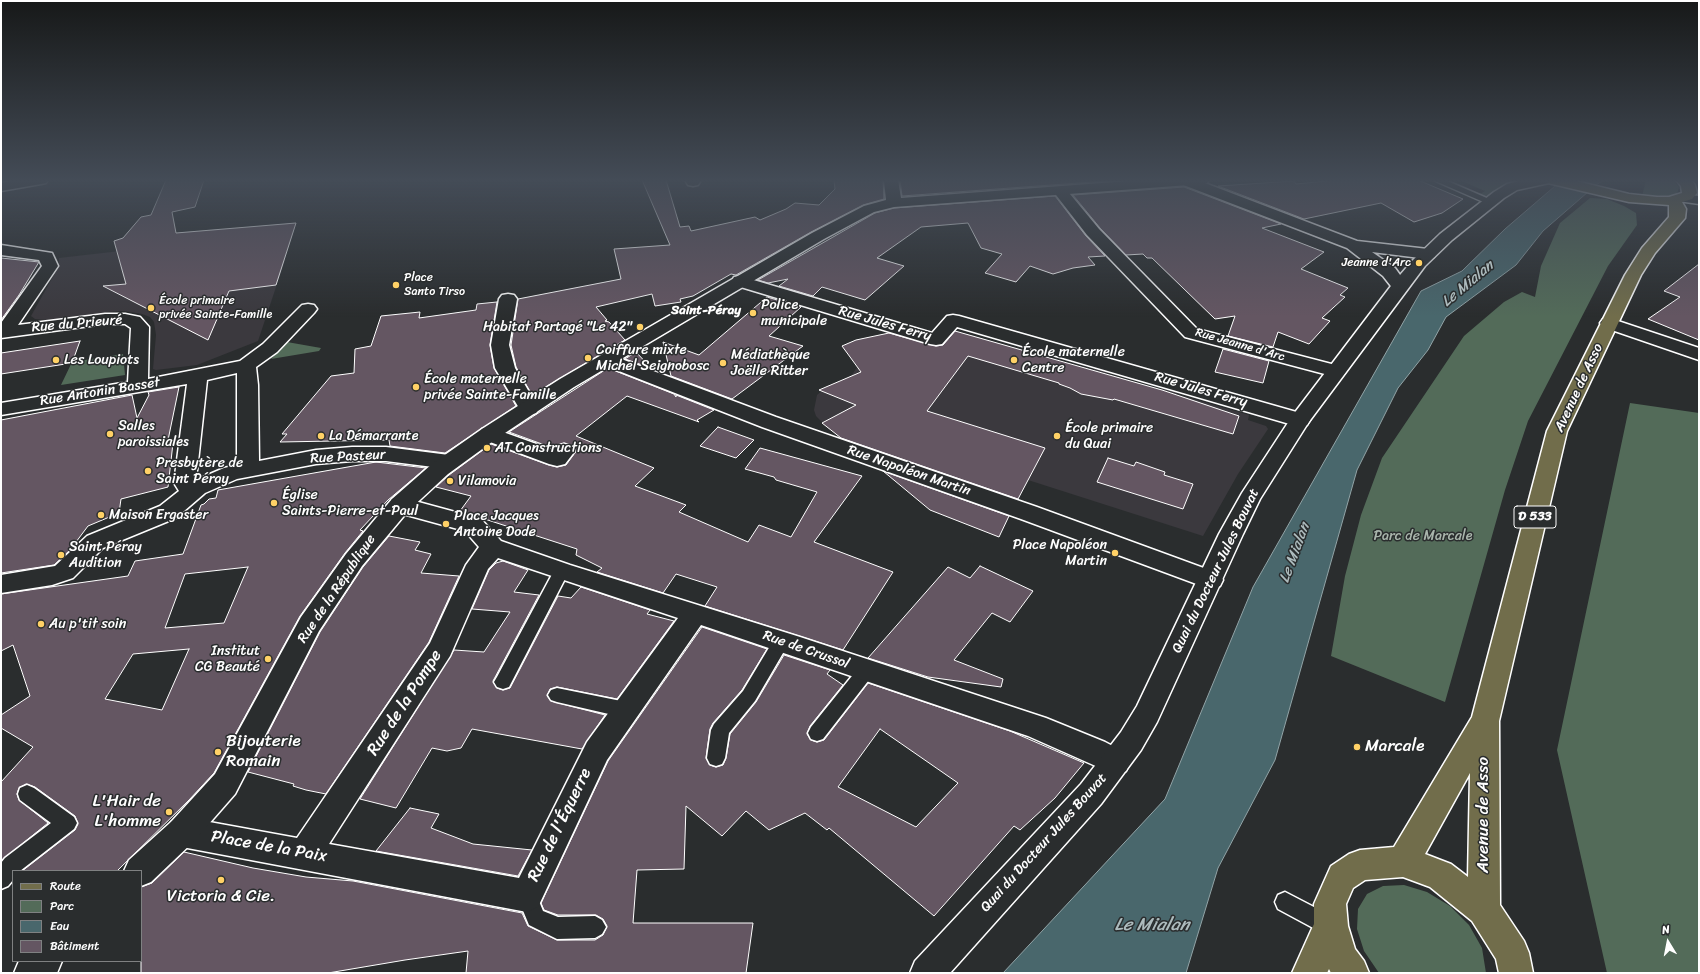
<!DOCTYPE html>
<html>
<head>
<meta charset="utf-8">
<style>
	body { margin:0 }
	#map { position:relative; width:1700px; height:974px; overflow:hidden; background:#2a2d2e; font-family:Sriracha,sans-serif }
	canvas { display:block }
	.frame { position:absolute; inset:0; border:2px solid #fff; pointer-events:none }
	.legend { position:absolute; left:12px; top:870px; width:130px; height:92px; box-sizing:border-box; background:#2a2d2e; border:1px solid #7f8182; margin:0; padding:5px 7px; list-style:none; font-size:12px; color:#fff }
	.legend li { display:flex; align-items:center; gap:8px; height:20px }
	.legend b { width:20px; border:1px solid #7f8182 }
	.north { position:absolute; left:1648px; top:922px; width:40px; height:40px; -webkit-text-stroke:3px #2a2d2e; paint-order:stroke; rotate:350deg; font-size:11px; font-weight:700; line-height:16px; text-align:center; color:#fff }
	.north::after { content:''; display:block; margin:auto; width:14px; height:18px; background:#fff; clip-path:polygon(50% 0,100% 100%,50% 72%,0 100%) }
</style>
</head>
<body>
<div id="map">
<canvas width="1700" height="974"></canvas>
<div class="frame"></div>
<ul class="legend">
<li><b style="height:5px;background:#716d4b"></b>Route</li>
<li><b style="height:11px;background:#536b59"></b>Parc</li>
<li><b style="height:11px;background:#49676c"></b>Eau</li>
<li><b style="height:11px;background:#645662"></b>Bâtiment</li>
</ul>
<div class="north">N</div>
</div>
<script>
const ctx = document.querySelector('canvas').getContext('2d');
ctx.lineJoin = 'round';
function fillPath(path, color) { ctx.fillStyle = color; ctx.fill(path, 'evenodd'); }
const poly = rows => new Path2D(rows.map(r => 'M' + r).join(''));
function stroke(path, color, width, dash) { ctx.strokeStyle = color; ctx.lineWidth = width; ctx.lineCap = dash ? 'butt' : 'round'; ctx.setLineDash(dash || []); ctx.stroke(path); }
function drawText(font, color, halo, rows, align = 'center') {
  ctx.font = font + ' Sriracha,sans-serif'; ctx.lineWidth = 3; ctx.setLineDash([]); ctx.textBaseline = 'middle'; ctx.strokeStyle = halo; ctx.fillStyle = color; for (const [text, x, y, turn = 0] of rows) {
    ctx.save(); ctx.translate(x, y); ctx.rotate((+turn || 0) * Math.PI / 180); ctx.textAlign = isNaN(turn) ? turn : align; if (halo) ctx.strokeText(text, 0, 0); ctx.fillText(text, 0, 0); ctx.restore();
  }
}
fillPath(poly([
	[129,250,244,264,285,260,258,341,197,365,156,370,153,369,156,335,154,322,150,317,142,314,124,311,108,312,46,320,35,319,31,316,59,266,59,258],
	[889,332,939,348,951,334,1027,352,1030,347,1043,351,1040,355,1093,371,1096,366,1109,370,1106,374,1162,390,1164,385,1178,389,1176,394,1249,415,1248,420,1266,426,1268,429,1238,474,1203,536,1028,480,1018,500,969,483,973,478,827,427,816,416,814,410,817,395,827,386,849,379,858,366,856,359,850,357,846,352,846,350,853,341,860,339,880,342]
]), '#3b393e');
fillPath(poly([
	[1459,180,1532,180,1509,186,1487,196,1478,195,1485,191],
	[1646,180,1673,180,1679,187,1678,191,1676,195,1670,197,1642,196],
	[1590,198,1607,199,1624,206,1636,213,1637,225,1608,266,1528,421,1505,490,1445,702,1331,656,1345,576,1361,515,1382,458,1464,336,1504,302,1522,292,1535,297,1541,266,1560,223],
	[287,342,321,348,319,351,271,359],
	[123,354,125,375,61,385,72,362],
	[1630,403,1699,413,1699,973,1607,973,1557,750],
	[1404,885,1427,892,1450,906,1469,925,1482,948,1486,973,1379,973,1364,951,1357,929,1358,909,1367,894,1383,886]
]), '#536b59');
const water = poly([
	[1562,180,1604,180,1596,185,1543,231,1516,265,1446,317,1428,350,1398,388,1357,470,1275,760,1218,868,1186,973,1003,973,1165,799,1253,587,1421,291,1462,271,1505,229,1562,180]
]);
fillPath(water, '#49676c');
stroke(water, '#92a4a7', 1);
const building = poly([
	[166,180,204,180,195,207,172,212,176,233,296,223,276,285,229,291,208,340,103,286,126,284,114,241,123,238,141,217,151,215,166,180],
	[642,180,666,180,680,227,689,226,691,231,755,217,760,220,786,209,795,203,819,205,835,189,834,180,883,180,884,199,863,205,811,232,736,275,731,274,693,296,680,299,681,302,655,306,652,294,596,307,607,320,605,321,609,322,625,340,532,395,516,367,511,345,518,299,621,279,614,249,670,245,642,180],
	[900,180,1119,180,902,196,900,180],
	[1337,180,1418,180,1463,199,1442,213,1414,222,1381,203,1304,219,1218,186,1294,181,1296,184,1337,180],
	[1184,187,1281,224,1262,228,1324,252,1301,269,1348,288,1340,295,1345,297,1322,318,1330,321,1309,344,1278,332,1273,347,1228,336,1235,316,1215,319,1152,258,1147,258,1143,254,1126,255,1100,228,1073,195,1184,187],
	[1055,196,1086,236,1105,256,1088,257,1095,265,1073,268,1053,274,1030,266,1016,282,985,273,1002,254,981,248,968,223,921,227,877,258,904,266,865,300,822,287,813,296,779,286,788,279,768,283,758,280,875,213,894,208,1055,196],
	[1,258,39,262,19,295,1,320,1,258],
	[1699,264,1699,340,1648,319,1680,297,1664,291,1699,264],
	[767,297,801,307,769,336,803,346,732,399,671,376,663,342,699,355,767,297],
	[497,302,490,345,494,368,516,406,445,453,390,446,389,440,280,442,287,434,282,434,331,376,354,373,355,349,371,346,381,316,420,312,419,318,476,310,477,304,497,302],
	[955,331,1162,390,1239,416,1233,434,1114,399,1113,400,1081,394,1070,388,1059,384,1059,383,968,356,927,411,1045,448,1018,499,841,438,822,423,856,405,819,390,861,372,842,346,856,340,889,333,936,346,943,345,955,331],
	[80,341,72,363,1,374,1,353,80,341],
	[1223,349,1269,361,1263,383,1215,372,1223,349],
	[636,352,651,368,625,359,636,352],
	[608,368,674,394,676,397,676,395,714,410,697,420,699,422,627,396,576,436,654,468,635,486,686,505,679,512,748,542,759,525,791,537,817,492,776,480,774,477,745,469,760,448,862,476,814,542,893,572,843,650,705,606,717,587,676,574,663,593,597,572,602,568,576,555,577,549,460,511,471,496,436,487,449,475,491,444,549,465,557,467,566,465,576,451,571,445,564,443,557,445,553,448,509,432,608,368],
	[179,387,167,445,173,443,168,487,121,499,119,513,88,526,70,550,54,565,1,573,1,420,132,395,137,418,149,395,148,392,179,387],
	[718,427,754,440,736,458,700,446,718,427],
	[1108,458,1134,466,1136,462,1165,472,1164,475,1193,484,1183,509,1097,482,1108,458],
	[376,462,426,468,388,500,360,530,363,531,345,553,300,616,214,773,189,800,117,871,22,871,75,830,78,824,75,816,35,787,26,784,19,788,17,794,19,800,48,823,1,861,1,782,33,747,1,728,1,715,30,696,13,645,1,651,1,594,128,576,135,561,183,554,201,505,204,504,209,499,216,498,218,490,376,462],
	[248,567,224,623,165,628,185,574,248,567],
	[189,649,162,710,105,699,133,654,189,649],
	[883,471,1009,516,999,537,930,510,883,471],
	[389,536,420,542,415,550,431,554,421,573,459,576,429,642,326,794,306,790,293,786,294,784,248,772,320,632,363,567,389,536],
	[503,561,528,570,514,592,539,595,493,681,497,688,503,690,510,688,558,596,571,598,581,587,650,610,647,614,674,621,617,699,557,687,550,689,547,696,551,701,605,715,582,749,472,729,461,748,447,751,432,748,396,808,360,799,454,650,484,652,510,612,472,609,489,570,496,563,503,561],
	[980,566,1033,591,1010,622,992,613,954,660,1003,679,1001,687,928,677,868,658,948,567,970,578,980,566],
	[702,627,767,649,742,690,713,723,710,729,706,758,710,765,716,767,723,765,726,758,730,734,756,702,784,655,830,670,827,674,843,685,810,726,807,734,811,740,817,742,824,740,868,683,1010,731,1084,763,1055,798,1020,830,1014,826,934,916,829,828,827,830,805,813,769,830,746,811,722,836,686,806,684,869,637,870,633,923,753,923,746,973,466,973,468,951,405,960,328,973,141,973,141,887,152,883,184,852,253,868,306,877,353,881,522,913,528,926,557,940,595,940,603,935,607,926,603,919,596,915,558,915,544,910,541,903,608,761,702,627],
	[880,729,958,783,916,827,838,787,880,729],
	[410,808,439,814,431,828,473,844,532,850,518,876,376,851,410,808]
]);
fillPath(building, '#645662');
stroke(building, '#fff', 1);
const lane = poly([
	[1433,180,1445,180,1496,202,1491,205,1488,204,1433,180],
	[561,565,566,567,569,571,509,687,503,689,497,687,494,682,497,677,556,567,561,565],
	[782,634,788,636,790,641,755,701,729,733,725,758,722,764,716,766,710,764,707,758,711,730,714,724,743,691,776,636,782,634],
	[866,664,872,666,874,671,872,676,823,739,817,741,811,739,808,733,811,727,860,666,866,664],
	[557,688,626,702,632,705,635,710,632,715,626,718,557,702,551,700,548,695,551,690,557,688],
	[27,785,34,788,74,817,77,823,74,829,20,871,13,871,13,880,8,886,1,889,1,863,5,858,51,823,20,800,18,794,20,788,27,785],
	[527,886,534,889,543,911,558,917,595,916,602,920,606,927,602,934,595,938,557,939,529,925,517,896,520,889,527,886],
	[1285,892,1337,919,1341,926,1337,933,1330,937,1278,909,1275,902,1278,895,1285,892]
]);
const street = poly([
	[685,180,699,180,700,182,698,185,693,186,688,185,685,180],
	[1179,180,1197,180,1357,241,1428,249,1434,251,1436,254,1434,257,1428,259,1372,252,1395,268,1408,286,1406,290,1400,291,1394,290,1383,276,1347,248,1181,184,1179,180],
	[1060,187,1065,188,1099,229,1197,329,1343,367,1346,371,1343,375,1336,377,1185,337,1087,235,1053,191,1055,188,1060,187],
	[1683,194,1699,196,1699,204,1678,201,1676,198,1678,195,1683,194],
	[1,245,52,253,58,266,18,325,105,314,125,314,140,317,149,327,148,379,240,361,263,344,302,305,308,304,314,305,317,309,314,313,277,352,256,367,258,385,259,461,316,450,352,447,386,447,449,455,457,457,460,462,457,467,449,469,386,461,352,461,316,464,237,479,205,493,176,518,103,548,73,578,52,585,1,593,1,575,55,566,87,536,160,506,179,491,174,483,187,384,1,415,1,403,128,382,131,328,125,324,105,324,1,338,1,323,42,266,39,260,1,255,1,245],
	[237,373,237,465,224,468,196,480,207,380,237,373],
	[740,276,932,333,947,316,953,315,959,316,1307,415,1310,420,1307,425,1300,426,1293,425,957,327,942,344,936,345,930,344,734,285,732,281,734,277,740,276],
	[508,294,514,295,517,299,509,345,515,368,539,409,536,413,529,415,522,413,495,368,491,345,499,299,502,295,508,294],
	[1609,318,1699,348,1699,360,1603,327,1600,323,1603,319,1609,318],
	[608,354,776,417,1037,507,1220,574,1223,580,1220,586,1211,589,1202,586,1021,519,762,427,601,364,599,360,601,356,608,354],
	[489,427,553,450,557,446,564,444,571,446,575,451,565,464,557,466,549,464,482,439,479,434,482,429,489,427],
	[400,497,481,519,501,541,570,565,800,637,1046,718,1105,742,1126,753,1130,762,1126,771,1116,775,1028,736,701,625,607,760,538,907,527,912,182,847,171,842,167,832,171,822,182,817,297,838,430,643,466,565,479,547,465,531,392,511,389,505,392,499,400,497],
	[498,558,678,618,587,742,519,878,329,844,450,656,488,569,498,558]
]);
const secondary = poly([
	[15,180,48,180,46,183,41,184,1,191,1,183,15,180],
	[884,180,898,180,901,198,1142,180,1209,180,1207,183,1202,184,894,207,874,212,824,239,574,387,496,439,448,474,408,511,362,566,319,631,235,794,193,842,151,882,141,886,141,871,124,871,129,860,171,822,215,774,301,617,346,554,392,499,432,464,482,429,560,379,812,233,864,206,886,200,884,180],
	[1523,180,1551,180,1549,183,1517,190,1504,198,1452,240,1425,266,1308,423,1260,499,1243,534,1157,722,1141,750,1101,804,950,973,910,973,915,961,1081,784,1121,732,1137,706,1219,534,1242,493,1293,415,1394,282,1413,260,1440,234,1494,192,1507,184,1523,180],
	[19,961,62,961,57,973,14,973,19,961]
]);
const primary = poly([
	[1546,180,1572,180,1629,194,1657,197,1669,197,1682,193,1681,186,1676,180,1691,180,1695,185,1697,193,1692,199,1682,202,1686,209,1685,218,1655,253,1641,275,1567,431,1499,721,1500,905,1524,941,1529,953,1533,973,1499,973,1496,959,1472,921,1430,887,1403,877,1365,880,1353,888,1346,904,1348,926,1355,949,1364,961,1369,973,1331,973,1329,969,1327,973,1292,973,1314,924,1314,904,1331,866,1349,854,1360,850,1394,847,1472,717,1547,431,1625,275,1642,248,1669,217,1669,205,1629,202,1548,183,1546,180],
	[1470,773,1468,877,1451,864,1425,854,1470,773]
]);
stroke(lane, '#fff', 3);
stroke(street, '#fff', 3);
stroke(secondary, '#fff', 3);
stroke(primary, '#fff', 3);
fillPath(lane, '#2a2d2e');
fillPath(street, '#2a2d2e');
fillPath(secondary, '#2a2d2e');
fillPath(primary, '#716d4b');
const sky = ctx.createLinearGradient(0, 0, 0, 317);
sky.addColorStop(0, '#171919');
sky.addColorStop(0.57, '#444c57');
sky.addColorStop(1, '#444c5700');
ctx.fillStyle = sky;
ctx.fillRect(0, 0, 1700, 317);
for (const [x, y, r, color] of [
	[1419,263,4,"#ffd166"],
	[396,285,4,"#ffd166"],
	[151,308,4,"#ffd166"],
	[753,313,4,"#ffd166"],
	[640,327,4,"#ffd166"],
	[588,358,4,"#ffd166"],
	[56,360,4,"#ffd166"],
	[1014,360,4,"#ffd166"],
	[723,363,4,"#ffd166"],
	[416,387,4,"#ffd166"],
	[110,434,4,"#ffd166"],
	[321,436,4,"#ffd166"],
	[1057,436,4,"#ffd166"],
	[487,448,4,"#ffd166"],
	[148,471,4,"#ffd166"],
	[450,481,4,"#ffd166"],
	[274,503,4,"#ffd166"],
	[101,515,4,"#ffd166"],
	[446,524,4,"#ffd166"],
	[1115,553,4,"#ffd166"],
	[61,555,4,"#ffd166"],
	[41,624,4,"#ffd166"],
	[268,659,4,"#ffd166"],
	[1357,747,4,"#ffd166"],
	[218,752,4,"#ffd166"],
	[169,812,4,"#ffd166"],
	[221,880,4,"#ffd166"]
]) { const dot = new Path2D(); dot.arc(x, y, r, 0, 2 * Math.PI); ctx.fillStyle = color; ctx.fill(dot); stroke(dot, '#2a2d2e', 1.5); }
drawText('12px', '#fff', '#2a2d2e', [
	["Jeanne d'Arc",1411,263,"right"],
	["Place",404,278],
	["Santo Tirso",404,292],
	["École primaire",159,301],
	["privée Sainte-Famille",159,315]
], 'left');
drawText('12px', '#fff', '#2a2d2e', [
	["Rue Jeanne d'Arc",1240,345,16]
]);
drawText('bold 13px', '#fff', '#2a2d2e', [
	["Saint-Péray",706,311]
]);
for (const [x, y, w] of [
	[1535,517,42]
]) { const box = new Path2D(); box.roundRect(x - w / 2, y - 11, w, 22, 3); ctx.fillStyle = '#2a2d2e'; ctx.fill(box); stroke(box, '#fff', 1); }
drawText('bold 13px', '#fff', null, [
	["D 533",1535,517]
]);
drawText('14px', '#fff', '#2a2d2e', [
	["Police",761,305],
	["municipale",761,321],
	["Habitat Partagé \"Le 42\"",632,327,"right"],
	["Coiffure mixte",596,350],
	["Michel Seignobosc",596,366],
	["École maternelle",1022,352],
	["Centre",1022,368],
	["Médiathèque",731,355],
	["Joëlle Ritter",731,371],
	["Les Loupiots",64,360],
	["École maternelle",424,379],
	["privée Sainte-Famille",424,395],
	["Salles",118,426],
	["paroissiales",118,442],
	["École primaire",1065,428],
	["du Quai",1065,444],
	["La Démarrante",329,436],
	["AT Constructions",495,448],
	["Presbytère de",156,463],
	["Saint Péray",156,479],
	["Vilamovia",458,481],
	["Église",282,495],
	["Saints-Pierre-et-Paul",282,511],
	["Maison Ergaster",109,515],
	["Place Jacques",454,516],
	["Antoine Dode",454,532],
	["Place Napoléon",1107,545,"right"],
	["Martin",1107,561,"right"],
	["Saint Péray",69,547],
	["Audition",69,563],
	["Au p'tit soin",49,624],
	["Institut",260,651,"right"],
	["CG Beauté",260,667,"right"]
], 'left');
drawText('14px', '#fff', '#2a2d2e', [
	["Rue du Prieuré",77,324,-5],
	["Rue Jules Ferry",885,324,16],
	["Avenue de Asso",1579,388,-65],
	["Rue Jules Ferry",1201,390,16],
	["Rue Antonin Basset",100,392,-9],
	["Rue Pasteur",348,457,-3],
	["Rue Napoléon Martin",909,471,19],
	["Quai du Docteur Jules Bouvat",1216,571,-64],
	["Rue de la République",337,589,-56],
	["Rue de Crussol",806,650,19],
	["Quai du Docteur Jules Bouvat",1044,843,-48]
]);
drawText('14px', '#a9b5ac', '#2a2d2e', [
	["Parc de Marcale",1423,536]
]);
drawText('italic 15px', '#adbbbd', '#2a2d2e', [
	["Le Mialan",1468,284,-40],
	["Le Mialan",1295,553,-70]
]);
drawText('17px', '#fff', '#2a2d2e', [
	["Rue de la Pompe",405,703,-57],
	["Avenue de Asso",1484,815,-90],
	["Rue de l'Équerre",560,825,-64],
	["Place de la Paix",269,847,10]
]);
drawText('17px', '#fff', '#2a2d2e', [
	["Bijouterie",226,742],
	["Romain",226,762],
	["Marcale",1365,747],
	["L'Hair de",161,802,"right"],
	["L'homme",161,822,"right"],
	["Victoria & Cie.",221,897,"center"]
], 'left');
drawText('italic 18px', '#adbbbd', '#2a2d2e', [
	["Le Mialan",1152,925]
]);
</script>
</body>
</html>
